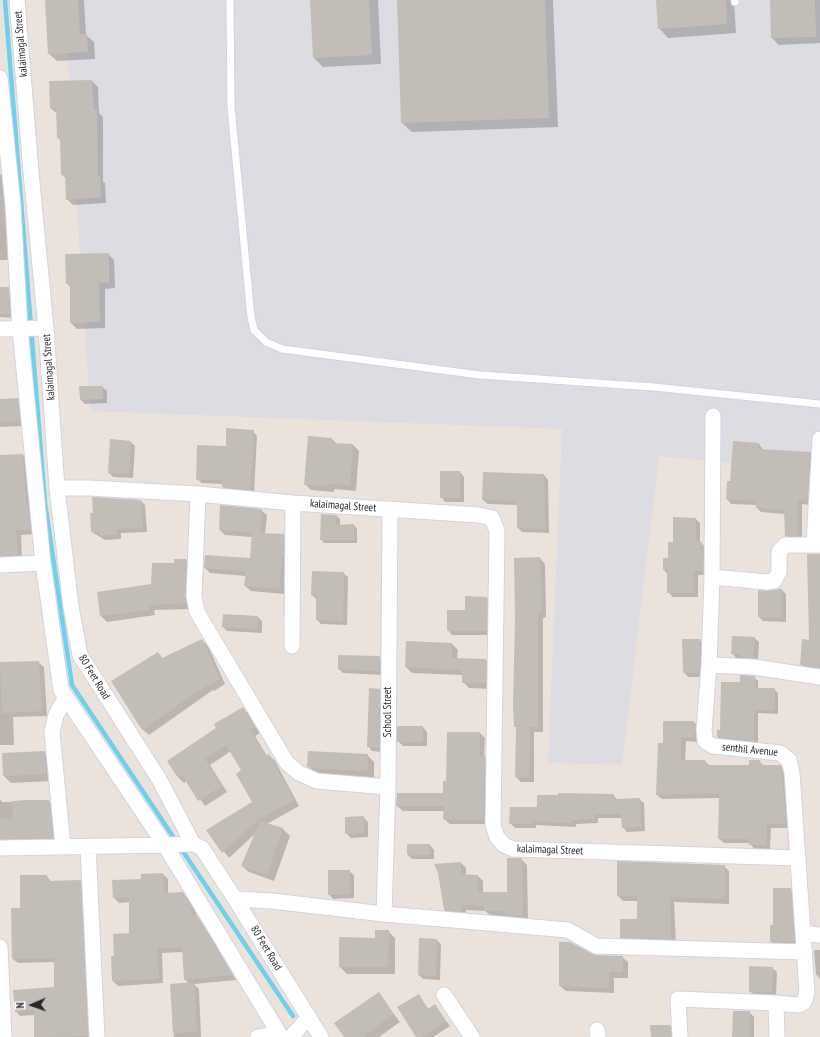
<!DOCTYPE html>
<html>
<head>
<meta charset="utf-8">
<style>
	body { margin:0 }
	#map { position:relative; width:820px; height:1037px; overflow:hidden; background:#ebe3db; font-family:"PT Sans Narrow",sans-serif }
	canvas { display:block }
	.north { position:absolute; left:12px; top:985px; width:40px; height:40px; -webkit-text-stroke:3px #fff; paint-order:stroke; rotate:268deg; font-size:11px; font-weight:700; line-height:16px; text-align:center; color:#292929 }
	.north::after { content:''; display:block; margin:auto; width:14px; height:18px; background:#292929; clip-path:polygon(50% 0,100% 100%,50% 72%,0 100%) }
</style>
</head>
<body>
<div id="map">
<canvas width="820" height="1037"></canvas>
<div class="north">N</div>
</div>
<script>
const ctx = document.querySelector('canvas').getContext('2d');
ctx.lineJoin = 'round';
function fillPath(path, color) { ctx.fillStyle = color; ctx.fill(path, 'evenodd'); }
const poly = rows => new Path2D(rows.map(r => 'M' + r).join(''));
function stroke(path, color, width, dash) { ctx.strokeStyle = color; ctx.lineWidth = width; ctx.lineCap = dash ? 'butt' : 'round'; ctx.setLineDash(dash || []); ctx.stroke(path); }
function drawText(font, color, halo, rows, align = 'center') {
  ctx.font = font + ' "PT Sans Narrow",sans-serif'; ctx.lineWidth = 3.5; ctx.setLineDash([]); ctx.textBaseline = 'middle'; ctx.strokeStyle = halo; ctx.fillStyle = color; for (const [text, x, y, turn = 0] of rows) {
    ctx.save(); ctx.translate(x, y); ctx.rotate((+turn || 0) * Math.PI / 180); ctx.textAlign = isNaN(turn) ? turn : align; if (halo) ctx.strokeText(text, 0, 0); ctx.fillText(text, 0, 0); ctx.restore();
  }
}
fillPath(poly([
	[64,0,820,0,820,472,659,456,622,765,548,763,562,429,90,411]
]), '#dddce3');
fillPath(poly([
	[46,0,84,0,86,35,94,42,95,59,57,61,49,54],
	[311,0,378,0,381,64,323,67,314,58],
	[398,0,553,0,558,127,412,132,402,123],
	[657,0,734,0,736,33,668,38,659,28],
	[771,0,820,0,820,43,779,45,772,38],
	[92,81,98,87,99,113,103,117,103,182,105,183,106,203,73,205,67,199,66,178,62,175,62,142,58,138,57,114,51,108,50,82],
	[0,174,5,179,10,260,0,260],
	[108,254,114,260,115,288,105,289,105,328,77,329,71,323,71,288,67,283],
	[0,288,8,288,13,293,14,318,0,317],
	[102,387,107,391,107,403,85,404,81,400],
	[0,399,17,399,22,404,24,426,0,427],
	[253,431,257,436,254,494,227,491,223,487,223,484,202,483,197,479,227,447],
	[332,439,337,444,353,445,359,451,356,491,334,489,334,492,311,490,305,484],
	[131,442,135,446,133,478,113,477,109,473],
	[759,444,763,450,810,453,814,458,812,505,802,504,802,540,790,540,786,536,785,514,761,512,757,508,757,505,731,504,727,499,728,482,731,482],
	[23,455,28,460,35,534,21,535,22,560,0,562,0,456],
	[460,472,464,477,464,502,445,502,441,497],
	[544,475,548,480,549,533,522,532,518,528,518,505,488,504,483,500],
	[141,501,145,505,147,532,121,533,121,539,105,540,92,532],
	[261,510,267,515,265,534,283,535,289,541,284,594,251,591,245,586,246,576,210,573,205,568,251,559,252,537,225,535,220,530],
	[337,516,340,519,340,525,354,525,357,529,357,543,324,543,321,539],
	[696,519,700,523,700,543,707,547,707,575,698,575,698,597,673,597,668,592,668,575,664,570,664,559,669,559,674,543],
	[820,555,820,671,805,669,801,664,810,641],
	[540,558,545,564,546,617,543,618,543,732,534,732,534,782,521,782,516,777,517,728,515,726],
	[175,560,186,560,192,565,191,609,154,610,155,615,107,622,101,616,98,593,152,585,175,564],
	[343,573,348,577,347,625,321,624,317,620,316,599,312,595],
	[782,590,786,594,786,622,763,621,759,617,759,591],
	[487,598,491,602,491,635,452,635,448,630],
	[258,617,262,621,262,633,227,631,223,627],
	[754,638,759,642,758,662,746,661,743,658,736,658,732,653],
	[202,640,208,646,225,684,214,691,213,690,149,735,143,730,113,682,158,653,163,659],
	[700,640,704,645,703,677,688,677,684,672],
	[452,644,458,650,457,659,486,660,492,666,492,689,469,688,463,682,463,675,412,673,406,667],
	[379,657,384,662,383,675,343,673,339,669],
	[38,662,44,667,47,716,13,717,14,745,0,745,0,663],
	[754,677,758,681,758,689,774,689,778,693,778,714,758,713,758,745,722,741,718,737,741,683],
	[379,690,384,694,383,752,372,751,368,746],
	[243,709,249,714,260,733,255,736,267,756,269,755,275,761,299,806,267,824,283,829,290,836,274,881,249,872,242,866,257,832,229,858,207,830,253,802,243,771,231,751,210,765,227,792,205,806,187,781,184,783,178,777,217,728],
	[694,722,698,726,698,742,686,741,685,761,705,761,710,766,750,766,759,761,764,766,781,766,785,771,790,828,771,828,770,849,754,849,750,843,724,843,719,839,720,798,662,799,657,795,664,744],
	[423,727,427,732,427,746,403,746,398,741],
	[480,733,485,738,484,757,490,762,488,824,450,824,444,819,445,811,403,811,397,806,444,794,446,782],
	[44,752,51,759,53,781,11,783,4,776],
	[367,755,374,762,374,777,318,775,308,766],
	[613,795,618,800,639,799,644,803,645,831,627,832,623,827,622,818,598,818,598,823,576,824,576,827,536,825,536,828,515,828,510,823,538,808],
	[0,799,2,802,49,801,54,806,57,842,0,843],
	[363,817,368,822,368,837,351,838,346,833],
	[430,845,434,850,434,859,412,859,408,855],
	[521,859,527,865,528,921,511,921,507,916,491,916,485,911,466,910,466,917,450,915,444,910,461,863,466,868,466,876,478,876,483,881,483,893,508,893],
	[724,866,729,871,729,904,674,902,676,944,626,942,621,937,638,920,638,901,623,901,618,896],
	[349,871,354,875,354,898,333,899,329,894],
	[163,874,168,879,168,894,182,893,188,898,196,912,196,916,202,922,236,980,194,984,199,989,201,1037,174,1037,171,985,189,984,185,979,183,952,162,953,163,983,118,986,113,981,116,957,130,934,130,902,119,903,114,898,142,880],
	[47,876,51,882,80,881,85,885,92,1037,36,1037,35,1015,20,1016,16,1011,55,988,55,962,18,963,13,959,21,909],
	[790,889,795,894,799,947,775,946,771,942,774,926],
	[388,931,395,938,395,974,347,974,340,967],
	[437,940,441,944,440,980,423,979,419,975],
	[814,950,820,950,820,979,816,974],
	[622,957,628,962,628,978,614,978,614,993,566,991,560,986],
	[772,968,777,972,776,996,754,996,750,991],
	[378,993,400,1022,379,1037,345,1037],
	[419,996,429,1010,435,1006,450,1026,433,1037,417,1037],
	[749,1012,754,1017,754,1037,733,1037],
	[670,1026,674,1030,675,1037,652,1037]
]), '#0003');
stroke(poly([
	[5,0,45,503,72,685,176,841],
	[180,847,293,1016]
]), '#70d0eb', 4.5);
fillPath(poly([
	[45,0,78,0,80,34,87,34,88,52,48,54],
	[310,0,369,0,372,55,313,58],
	[397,0,545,0,549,118,401,123],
	[656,0,726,0,727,24,658,29],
	[770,0,815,0,816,37,771,38],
	[92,80,94,110,97,110,98,176,100,176,101,197,66,200,65,175,61,175,60,138,57,138,56,108,50,109,49,81],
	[109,253,109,283,99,283,100,322,70,323,70,284,66,284,65,254],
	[0,287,9,287,10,314,0,314],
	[79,386,103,386,103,399,80,400],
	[18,398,20,421,0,422,0,399],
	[226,428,254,430,250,490,222,487,222,480,196,480,197,445,226,446],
	[308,436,332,438,332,443,353,444,350,485,329,484,328,486,304,485],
	[110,439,131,441,129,474,108,473],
	[733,441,759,443,759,449,810,452,807,501,798,500,798,536,785,536,784,510,756,508,756,501,726,499,727,481,730,481],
	[23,454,26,506,28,505,31,530,16,530,18,555,0,556,0,455],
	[440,471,460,471,460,498,440,498],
	[483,472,544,474,545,529,517,528,517,501,482,500],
	[92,497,141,500,143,528,117,529,117,534,99,536,99,532,91,532,90,513,93,513],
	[220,505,262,509,260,533,284,534,284,556,282,556,279,589,244,586,246,571,204,568,205,555,250,558,252,532,219,530],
	[321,514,337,515,336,525,354,524,354,540,320,540],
	[673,517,696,518,696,542,702,542,703,571,694,571,694,593,667,593,667,570,663,570,663,558,668,558,668,542,673,542],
	[807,554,820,554,820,668,800,665,802,639,809,640],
	[540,557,542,613,538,613,538,727,530,727,529,777,515,777,516,727,514,727,513,705,515,619,514,558],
	[174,559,186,559,186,603,149,605,150,610,100,616,97,592,151,584,152,563,174,563],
	[312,571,344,572,343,621,316,620,316,595,311,595],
	[779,589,782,589,782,618,758,617,758,590,768,591],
	[465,596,487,597,487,631,447,631,447,610,465,610],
	[223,614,258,616,257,629,222,627],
	[732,636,755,637,753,658,740,657,740,654,731,654],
	[202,639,220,678,208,687,207,685,142,730,111,681,158,652,162,658],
	[682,639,700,639,699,673,683,673],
	[406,641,452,643,452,658,486,659,486,683,462,683,462,670,405,667],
	[338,655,380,656,379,671,338,669],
	[39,661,42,711,2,713,0,662],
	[740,675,755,676,755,688,775,688,774,710,754,710,754,741,717,737,717,730,720,730,721,682,740,682],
	[369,688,380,689,379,747,367,747],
	[243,707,255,727,250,729,266,756,269,754,294,800,261,818,263,815,222,853,206,830,252,802,236,774,241,770,226,745,205,759,222,786,198,801,182,775,178,778,167,761,216,728,214,724],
	[663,721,694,721,694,738,681,737,681,760,705,760,705,765,749,765,749,760,760,760,761,765,781,765,786,824,767,824,766,845,749,845,749,839,718,839,719,793,656,795,658,743,663,743],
	[397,726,423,726,423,742,397,742],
	[447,732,480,732,480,756,485,756,483,820,443,819,444,806,396,806,397,793,443,793,443,781,446,781],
	[45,751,46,774,3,776,2,753],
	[308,751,368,754,367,771,311,768,307,767],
	[558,793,614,794,614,799,640,798,641,827,622,828,621,814,594,814,594,819,572,820,572,823,532,821,532,824,509,824,510,807,537,807,537,795,558,795],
	[27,800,49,800,53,838,0,839,0,819,13,819,12,801],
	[364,816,364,833,345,834,345,817],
	[260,821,283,828,267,875,241,866],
	[407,844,430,844,430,855,407,855],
	[507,858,522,858,523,916,505,915,505,911,484,911,484,906,461,905,461,912,444,910,438,873,434,864,461,862,461,874,478,875,478,892,507,892],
	[617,861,725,865,725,899,670,897,671,939,620,938,620,919,637,919,637,896,617,896],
	[328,870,350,870,350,894,328,895],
	[163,873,164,893,183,892,191,906,192,916,197,915,232,975,184,980,182,947,157,948,159,979,112,981,111,956,114,956,113,934,129,933,129,897,113,898,112,880,141,879,141,874],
	[20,875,47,875,47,881,81,880,88,1036,34,1037,34,1010,15,1012,13,990,54,987,54,958,12,959,11,908,20,908],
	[773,888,791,888,795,942,770,942,770,925,773,925],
	[375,930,389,930,388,967,339,967,339,937,375,938],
	[419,938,437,939,436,976,418,975],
	[559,942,570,942,595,955,623,956,623,972,609,972,609,988,559,986],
	[749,966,773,967,772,992,749,992],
	[194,982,197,1032,173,1033,170,984],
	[379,992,394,1014,362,1037,344,1037,334,1023],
	[419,994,428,1009,435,1004,446,1021,422,1037,416,1037,397,1007],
	[733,1011,750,1011,749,1037,732,1037],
	[650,1025,670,1025,671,1037,651,1037]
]), '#c3bdb8');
const service = poly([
	[230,0,231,107,251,317,254,330,266,342,282,349,480,375,654,387,820,404],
	[735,0,735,2]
]);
const minor = poly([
	[17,0,31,172,46,328,57,488,71,607,80,655,159,779,193,844],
	[0,78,13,205,20,329,43,563,61,690,165,845,193,844,202,848,235,899,321,1037],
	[0,329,46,328],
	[713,416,712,577,709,665,704,730,705,741,713,746,780,753,789,760,792,773,807,992,804,1002,799,1005,776,1003,777,1037],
	[57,488,89,488,198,494,293,503,479,515,492,518,497,531,493,825,497,837,504,845,513,849,798,858],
	[198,494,194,596,197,612,287,763,299,773,317,781,388,787],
	[814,545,820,439],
	[0,565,43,563],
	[712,577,767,582,774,581,779,572,779,552,785,545,820,545],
	[292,646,293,503],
	[709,665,754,667,820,677],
	[88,846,97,1037],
	[63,847,52,732,56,715,66,697],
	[0,848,165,845,281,1037],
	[235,899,272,901,384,914,568,930,596,946,805,952],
	[384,914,388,787,390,510],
	[803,933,820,935],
	[0,947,4,1037],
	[444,995,472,1037],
	[597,1030,598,1037],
	[258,1037,272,1035,278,1037],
	[291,1037,308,1018],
	[680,1037,678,999,776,1003]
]);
stroke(service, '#d0d4e2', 9);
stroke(minor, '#d0d4e2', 17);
stroke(service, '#fff', 7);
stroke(minor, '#fff', 15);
drawText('11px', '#292929', '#fff', [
	["kalaimagal Street",21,44,-95],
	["kalaimagal Street",49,367,-94],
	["kalaimagal Street",343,506,4],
	["80 Feet Road",94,677,59],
	["School Street",388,712,-90],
	["senthil Avenue",750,750,6],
	["kalaimagal Street",550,850,2],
	["80 Feet Road",266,948,59]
]);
</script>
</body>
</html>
